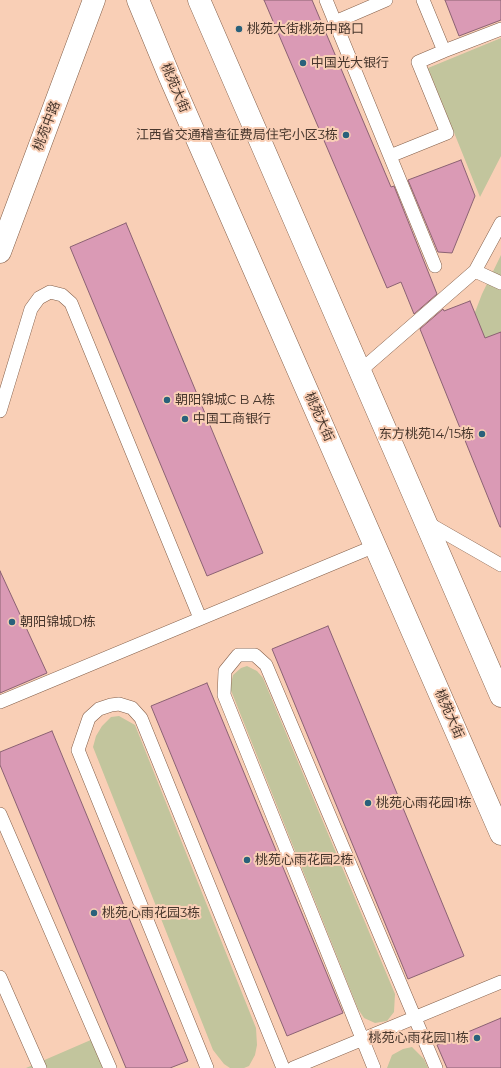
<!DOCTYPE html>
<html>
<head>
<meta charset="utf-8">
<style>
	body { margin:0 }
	canvas { display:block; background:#f9cfb6 }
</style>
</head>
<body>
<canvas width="501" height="1068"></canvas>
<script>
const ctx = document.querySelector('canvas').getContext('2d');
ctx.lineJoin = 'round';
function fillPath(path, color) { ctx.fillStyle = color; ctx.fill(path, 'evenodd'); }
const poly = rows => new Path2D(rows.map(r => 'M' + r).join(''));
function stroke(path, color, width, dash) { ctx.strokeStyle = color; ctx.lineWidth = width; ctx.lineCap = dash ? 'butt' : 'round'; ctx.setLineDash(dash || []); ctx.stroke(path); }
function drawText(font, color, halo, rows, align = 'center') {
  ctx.font = font + ' Montserrat,"Noto Sans SC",sans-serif'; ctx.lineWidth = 4; ctx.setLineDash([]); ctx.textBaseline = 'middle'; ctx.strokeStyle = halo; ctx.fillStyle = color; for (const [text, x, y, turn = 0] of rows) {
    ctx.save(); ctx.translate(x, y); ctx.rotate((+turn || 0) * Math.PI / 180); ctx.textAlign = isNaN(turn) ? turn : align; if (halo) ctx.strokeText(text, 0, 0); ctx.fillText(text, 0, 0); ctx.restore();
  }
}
fillPath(poly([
	[501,38,501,156,480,197,428,68],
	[501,255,501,410,467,333,482,294],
	[247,666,257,671,263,678,395,994,394,1012,387,1021,375,1023,364,1018,358,1009,230,688,233,675,241,668],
	[119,716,135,725,256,1028,257,1045,255,1055,249,1066,244,1068,230,1068,224,1064,213,1050,93,747,96,736,102,726,111,717],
	[100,1036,114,1068,26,1068],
	[412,1047,424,1059,428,1068,387,1068,392,1055,403,1049]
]), '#c2c59d');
const building = poly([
	[264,0,312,0,391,187,394,186,437,294,414,314,401,282,387,288,264,0],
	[445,0,501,0,501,20,459,36,445,0],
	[461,160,475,196,452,253,438,252,408,180,461,160],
	[126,223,263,553,207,576,70,247,126,223],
	[470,301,485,338,501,332,501,527,500,527,420,329,443,309,444,311,470,301],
	[0,571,47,673,0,693,0,571],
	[328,626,464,956,408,979,272,649,328,626],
	[207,683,343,1013,287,1036,151,706,207,683],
	[52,731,188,1061,170,1068,126,1068,0,765,0,752,52,731],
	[501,1018,501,1068,447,1068,437,1045,501,1018]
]);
fillPath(building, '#da9ab5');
stroke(building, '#8b6273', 1);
const lane = poly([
	[326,0,435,266],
	[423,0,444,51,501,29],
	[335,22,386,0],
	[390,156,447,133,418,62,444,51],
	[475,271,501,283],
	[360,371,475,271,501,223],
	[0,411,31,309,39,298,50,292,62,295,71,303,200,618],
	[426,522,501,565],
	[0,702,375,546],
	[0,814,110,1068],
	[0,977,40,1068],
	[207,1068,78,750,89,718,99,709,111,705,119,704,132,708,141,718,283,1068],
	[293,1068,501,982],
	[374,1068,224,695,225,671,238,655,255,655,266,665,436,1068]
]);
const secondary = poly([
	[138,0,169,75,501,834],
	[199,0,501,696],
	[0,252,94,0]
]);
stroke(lane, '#845f49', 14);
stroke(secondary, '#845f49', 23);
stroke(lane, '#fff', 13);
stroke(secondary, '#fff', 22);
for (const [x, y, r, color] of [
	[239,29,4,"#29617b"],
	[303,63,4,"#29617b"],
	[346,135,4,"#29617b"],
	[167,400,4,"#29617b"],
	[185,419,4,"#29617b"],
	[482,434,4,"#29617b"],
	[12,622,4,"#29617b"],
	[368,803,4,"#29617b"],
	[247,860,4,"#29617b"],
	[94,913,4,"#29617b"],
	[477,1038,4,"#29617b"]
]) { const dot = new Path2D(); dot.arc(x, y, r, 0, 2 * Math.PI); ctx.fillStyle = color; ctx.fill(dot); stroke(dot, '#f9cfb6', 1.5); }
drawText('13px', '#48372d', '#f9cfb6', [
	["桃苑大街桃苑中路口",247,29],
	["中国光大银行",311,63],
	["江西省交通稽查征费局住宅小区3栋",338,135,"right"],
	["朝阳锦城C B A栋",175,400],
	["中国工商银行",193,419],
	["东方桃苑14/15栋",474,434,"right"],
	["朝阳锦城D栋",20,622],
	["桃苑心雨花园1栋",376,803],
	["桃苑心雨花园2栋",255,860],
	["桃苑心雨花园3栋",102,913],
	["桃苑心雨花园11栋",469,1038,"right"]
], 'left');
drawText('13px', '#48372d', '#f9cfb6', [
	["桃苑大街",175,88,67],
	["桃苑中路",47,126,-69],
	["桃苑大街",319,417,66],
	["桃苑大街",449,714,66]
]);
</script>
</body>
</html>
